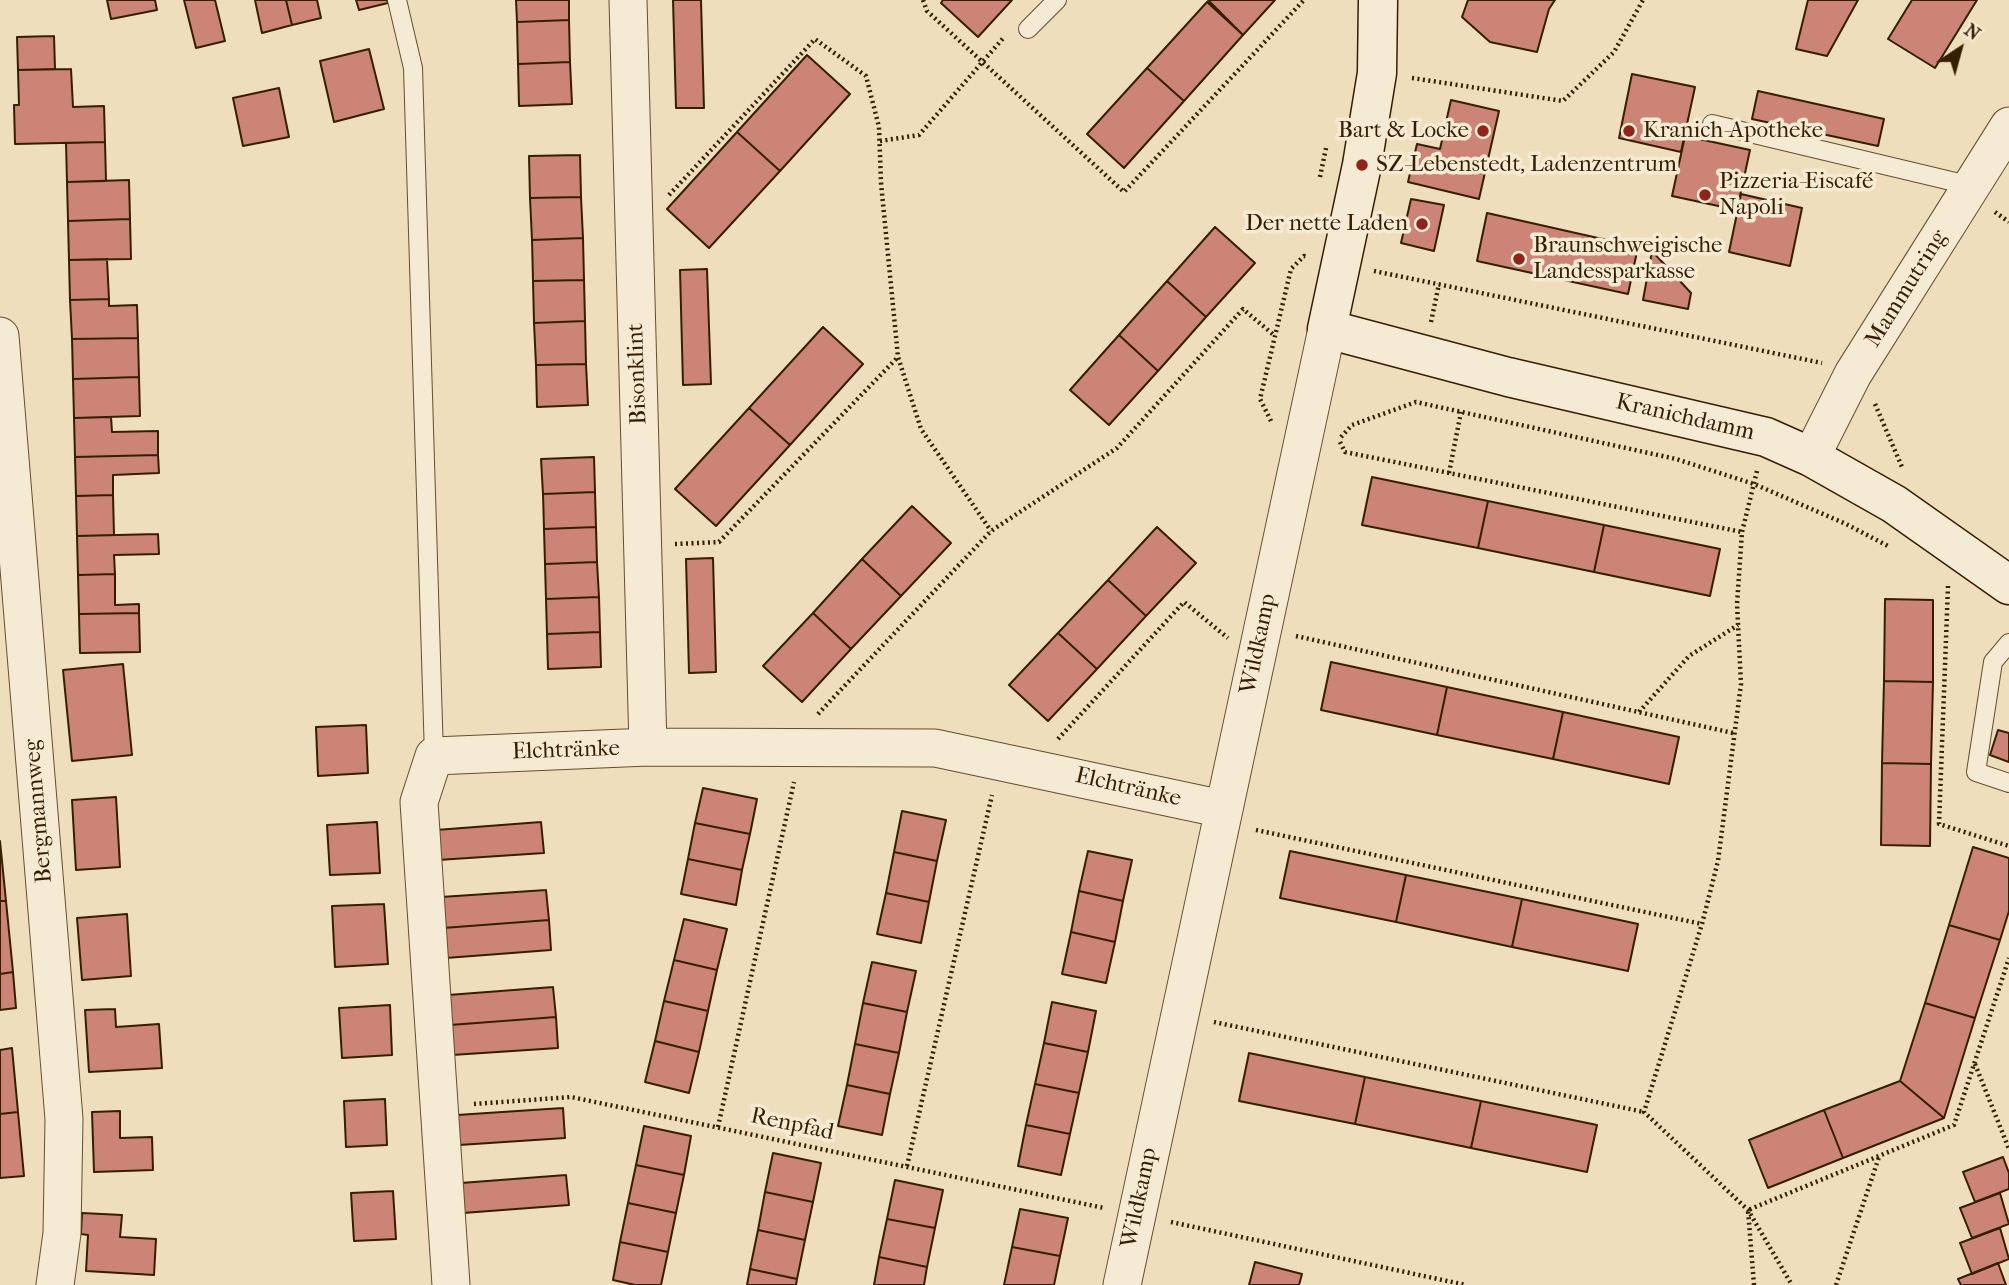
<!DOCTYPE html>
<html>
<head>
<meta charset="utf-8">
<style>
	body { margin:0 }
	#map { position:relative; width:2009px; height:1285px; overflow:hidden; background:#efdebc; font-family:"IM FELL French Canon",serif }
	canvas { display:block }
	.north { position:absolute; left:1925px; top:14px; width:70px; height:70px; -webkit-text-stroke:5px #f5ead3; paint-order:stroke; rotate:36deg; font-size:19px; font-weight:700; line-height:28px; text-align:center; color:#351e01 }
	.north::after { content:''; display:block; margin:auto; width:24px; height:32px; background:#351e01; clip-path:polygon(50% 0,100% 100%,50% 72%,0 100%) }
</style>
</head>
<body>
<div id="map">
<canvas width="2009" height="1285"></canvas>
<div class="north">N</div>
</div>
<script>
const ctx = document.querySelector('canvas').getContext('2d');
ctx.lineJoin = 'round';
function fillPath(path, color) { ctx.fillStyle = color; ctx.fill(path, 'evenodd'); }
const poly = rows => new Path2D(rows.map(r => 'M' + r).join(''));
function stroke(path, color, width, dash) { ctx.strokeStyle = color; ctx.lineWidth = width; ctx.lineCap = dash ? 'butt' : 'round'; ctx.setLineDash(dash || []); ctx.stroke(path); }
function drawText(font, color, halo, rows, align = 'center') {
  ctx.font = font + ' "IM FELL French Canon",serif'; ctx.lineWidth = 7; ctx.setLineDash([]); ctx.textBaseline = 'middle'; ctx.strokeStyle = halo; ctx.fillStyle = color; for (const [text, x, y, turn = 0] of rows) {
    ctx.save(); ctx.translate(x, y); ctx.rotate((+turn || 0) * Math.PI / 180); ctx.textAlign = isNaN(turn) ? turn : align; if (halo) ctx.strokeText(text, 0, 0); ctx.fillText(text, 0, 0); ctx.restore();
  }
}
const building = poly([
	[107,0,155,0,157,10,111,19,107,0],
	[184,0,215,0,225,41,196,48,184,0],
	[255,0,286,0,292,25,262,33,255,0],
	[286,0,317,0,321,18,292,25,286,0],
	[356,0,387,0,388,3,359,10,356,0],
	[516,0,569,0,569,20,517,22,516,0],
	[673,0,701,0,704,108,676,108,673,0],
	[943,0,1012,0,978,37,941,3,943,0],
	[1208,0,1275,0,1243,35,1208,0],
	[1468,0,1555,0,1549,9,1537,52,1490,42,1462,17,1468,0],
	[1808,0,1858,0,1827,56,1796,49,1808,0],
	[1912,0,1977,0,1935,68,1888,39,1912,0],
	[1207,2,1243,35,1184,101,1147,68,1207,2],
	[569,20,570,62,518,64,517,22,569,20],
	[54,36,55,69,18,70,17,37,54,36],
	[369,49,384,109,334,122,320,61,369,49],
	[807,55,850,94,780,171,737,132,807,55],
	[570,62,572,104,519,106,518,64,570,62],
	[1147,68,1184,101,1124,168,1087,134,1147,68],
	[71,69,73,107,104,106,105,142,15,144,14,105,19,105,18,70,71,69],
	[1632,74,1695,87,1681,152,1619,138,1632,74],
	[279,88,289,137,243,146,233,98,279,88],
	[1758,91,1884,119,1878,146,1752,119,1758,91],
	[1451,100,1499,111,1479,199,1408,182,1417,144,1440,149,1451,100],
	[737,132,780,171,709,248,667,209,737,132],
	[1685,136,1750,150,1737,210,1672,196,1685,136],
	[105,142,106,181,67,182,66,143,105,142],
	[580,155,581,197,530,198,529,156,580,155],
	[129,180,130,219,68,221,67,182,129,180],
	[1741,194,1802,208,1790,266,1729,252,1741,194],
	[581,197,583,238,532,240,530,198,581,197],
	[1411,199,1444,205,1434,251,1401,243,1411,199],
	[1487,213,1638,247,1628,294,1477,261,1487,213],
	[130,219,131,259,69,260,68,221,130,219],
	[1215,227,1255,263,1206,317,1167,281,1215,227],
	[583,238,584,280,533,281,532,240,583,238],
	[1652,251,1691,293,1688,309,1643,300,1652,251],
	[107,259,109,299,70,300,69,260,107,259],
	[707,269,711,384,683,385,680,270,707,269],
	[584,280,585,321,534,323,533,281,584,280],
	[1167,281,1206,317,1158,371,1119,335,1167,281],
	[109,299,109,306,137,305,138,338,72,339,70,300,109,299],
	[585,321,586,364,536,365,534,323,585,321],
	[823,327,863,364,790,445,749,408,823,327],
	[1119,335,1158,371,1109,425,1070,390,1119,335],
	[138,338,139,377,73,379,72,339,138,338],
	[586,364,588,405,537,407,536,365,586,364],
	[139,377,140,416,74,418,73,379,139,377],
	[749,408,790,445,716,526,675,489,749,408],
	[111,417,112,432,158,431,158,455,75,457,74,418,111,417],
	[158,455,159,473,113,475,113,495,76,496,75,457,158,455],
	[594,457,595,492,543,494,541,459,594,457],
	[1372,477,1488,501,1478,548,1362,525,1372,477],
	[595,492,596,527,544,529,543,494,595,492],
	[113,495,114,535,77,536,76,496,113,495],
	[1488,501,1604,525,1594,572,1478,548,1488,501],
	[912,506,951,543,901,596,862,559,912,506],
	[1604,525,1720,549,1710,596,1594,572,1604,525],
	[596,527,597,562,545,564,544,529,596,527],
	[1157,527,1196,563,1146,616,1108,580,1157,527],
	[158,534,159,554,114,555,115,574,78,575,77,536,158,534],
	[713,558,716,672,689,673,686,559,713,558],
	[862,559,901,596,851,649,813,613,862,559],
	[597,562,599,597,546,599,545,564,597,562],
	[115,574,115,605,139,604,139,613,79,614,78,575,115,574],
	[1108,580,1146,616,1097,669,1058,633,1108,580],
	[599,597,600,632,547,634,546,599,599,597],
	[1885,599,1933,600,1933,682,1884,681,1885,599],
	[139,613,140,652,80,653,79,614,139,613],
	[813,613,851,649,802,702,763,666,813,613],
	[600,632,601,667,548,669,547,634,600,632],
	[1058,633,1097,669,1048,721,1009,685,1058,633],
	[1331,662,1447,687,1437,735,1321,710,1331,662],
	[123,664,132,755,72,761,63,670,123,664],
	[1884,681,1933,682,1931,764,1882,763,1884,681],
	[1447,687,1563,712,1553,759,1437,735,1447,687],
	[1563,712,1679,737,1669,784,1553,759,1563,712],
	[366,725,368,773,318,776,316,727,366,725],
	[1998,730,2009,733,2009,762,1990,755,1998,730],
	[1882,763,1931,764,1930,846,1881,845,1882,763],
	[703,788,757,799,750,834,695,823,703,788],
	[116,797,120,867,76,870,72,800,116,797],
	[902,811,946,820,937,861,894,852,902,811],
	[377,822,380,873,330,875,327,825,377,822],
	[541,822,544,853,438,860,436,830,541,822],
	[695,823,750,834,742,870,688,859,695,823],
	[0,841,6,901,0,901,0,841],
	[1973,847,2009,858,2009,911,2000,940,1949,925,1973,847],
	[1088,851,1132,860,1123,901,1079,891,1088,851],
	[1290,851,1406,875,1396,922,1280,898,1290,851],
	[894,852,937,861,929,902,886,893,894,852],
	[688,859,742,870,736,905,681,894,688,859],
	[1406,875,1522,899,1512,947,1396,922,1406,875],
	[546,890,549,920,443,928,441,897,546,890],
	[1079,891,1123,901,1115,942,1071,932,1079,891],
	[886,893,929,902,921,943,877,934,886,893],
	[1522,899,1638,924,1628,971,1512,947,1522,899],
	[0,901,6,901,13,972,0,974,0,901],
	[384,904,388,964,335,967,332,906,384,904],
	[127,914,131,976,82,980,77,918,127,914],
	[684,919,727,929,717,970,674,960,684,919],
	[549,920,551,950,446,958,443,928,549,920],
	[1949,925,2000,940,1975,1018,1925,1003,1949,925],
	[1071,932,1115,942,1106,983,1062,974,1071,932],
	[674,960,717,970,708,1011,664,1001,674,960],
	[872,962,916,971,907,1012,863,1003,872,962],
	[13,972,16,1008,0,1010,0,974,13,972],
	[553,987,556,1017,450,1025,448,995,553,987],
	[664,1001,708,1011,699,1052,655,1041,664,1001],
	[1052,1002,1096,1011,1088,1052,1044,1043,1052,1002],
	[863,1003,907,1012,899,1053,855,1044,863,1003],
	[1925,1003,1975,1018,1944,1118,1900,1081,1925,1003],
	[390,1005,392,1055,342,1058,339,1008,390,1005],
	[115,1009,116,1027,159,1024,162,1068,89,1072,85,1010,115,1009],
	[556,1017,558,1048,452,1055,450,1025,556,1017],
	[655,1041,699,1052,689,1093,645,1082,655,1041],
	[1044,1043,1088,1052,1079,1093,1035,1084,1044,1043],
	[855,1044,899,1053,890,1094,847,1085,855,1044],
	[12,1048,18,1112,0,1114,0,1050,12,1048],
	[1249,1053,1365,1077,1355,1124,1239,1101,1249,1053],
	[1365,1077,1481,1101,1471,1148,1355,1124,1365,1077],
	[1900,1081,1944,1118,1843,1158,1824,1110,1900,1081],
	[1035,1084,1079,1093,1070,1134,1026,1125,1035,1084],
	[847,1085,890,1094,882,1135,838,1126,847,1085],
	[385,1099,387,1145,346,1147,344,1101,385,1099],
	[1481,1101,1597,1125,1587,1172,1471,1148,1481,1101],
	[563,1108,565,1138,459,1145,457,1115,563,1108],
	[1824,1110,1843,1158,1768,1188,1749,1140,1824,1110],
	[120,1111,120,1138,152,1137,153,1170,94,1172,92,1112,120,1111],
	[18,1112,24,1176,0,1178,0,1114,18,1112],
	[1026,1125,1070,1134,1061,1175,1018,1166,1026,1125],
	[644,1126,691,1136,684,1175,636,1165,644,1126],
	[773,1153,821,1163,813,1202,765,1192,773,1153],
	[2003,1157,2009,1173,2009,1189,1975,1202,1963,1172,2003,1157],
	[636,1165,684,1175,676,1213,628,1203,636,1165],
	[566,1175,569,1205,463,1213,461,1183,566,1175],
	[895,1180,943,1190,935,1228,887,1219,895,1180],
	[393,1191,396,1239,354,1241,351,1193,393,1191],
	[765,1192,813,1202,805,1240,758,1230,765,1192],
	[2000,1193,2009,1224,1972,1238,1960,1208,2000,1193],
	[628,1203,676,1213,668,1252,620,1242,628,1203],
	[1020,1209,1068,1218,1060,1256,1012,1247,1020,1209],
	[82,1213,122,1215,120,1237,156,1239,154,1275,86,1271,88,1235,81,1234,82,1213],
	[887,1219,935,1228,927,1267,879,1257,887,1219],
	[2000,1228,2009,1259,1972,1274,1960,1243,2000,1228],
	[758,1230,805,1240,797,1279,750,1269,758,1230],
	[620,1242,668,1252,661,1285,635,1285,613,1280,620,1242],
	[1012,1247,1060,1256,1054,1285,1004,1285,1012,1247],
	[879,1257,927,1267,924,1285,874,1285,879,1257],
	[1255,1262,1302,1274,1299,1285,1249,1285,1255,1262],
	[1998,1263,2006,1285,1961,1285,1958,1279,1998,1263],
	[750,1269,797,1279,796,1285,747,1285,750,1269]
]);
fillPath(building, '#cc8477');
stroke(building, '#351e01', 2);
const lane = poly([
	[397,0,413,68,434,756],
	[1028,29,1057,0],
	[1712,124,1972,186],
	[2009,643,1993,662,1976,772,2009,783]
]);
const street = poly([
	[628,0,648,747],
	[0,336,64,1119,62,1233,55,1285],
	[1811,457,1853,374,2009,126],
	[451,1285,419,802,434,756,648,747,935,748,1223,809],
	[1122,1285,1327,329]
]);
const secondary = poly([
	[1378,0,1377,73,1362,165,1327,329,1508,377,1766,437,1811,457,1894,504,2009,585]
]);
stroke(lane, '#644e30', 20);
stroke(street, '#644e30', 39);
stroke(secondary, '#351e01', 41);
stroke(poly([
	[923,0,927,11,1124,192,1304,0],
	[1412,78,1563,101,1614,52,1643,0],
	[880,141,919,135,1005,36],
	[1320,177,1326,148],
	[669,195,815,39,866,76,879,127,881,183,898,357,921,429,991,531],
	[1995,212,2009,222],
	[1374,271,1822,363],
	[1431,322,1439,284],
	[1875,404,1902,467],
	[1271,421,1260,399,1291,269,1304,256,1308,257],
	[1341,437,1352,425,1416,402,1676,459,1754,484,1846,524,1888,546],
	[1340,442,1345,452,1742,532],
	[1757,471,1742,532,1737,604,1741,684,1718,861,1702,924,1644,1112,1748,1210,1792,1285],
	[1449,473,1461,412],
	[675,544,719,542,898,357],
	[1948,586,1939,824,2009,846],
	[1296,636,1733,733],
	[1639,712,1689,656,1738,625],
	[818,714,991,531,1117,448,1243,309,1275,336],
	[1058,739,1184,602,1228,638],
	[1256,830,1702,924],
	[1214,1022,1644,1112],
	[1975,1064,2009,1149],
	[474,1104,571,1097,1104,1208],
	[718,1127,794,782],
	[907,1166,992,795],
	[1171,1222,1466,1285],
	[1754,1285,1748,1210,1954,1125,2009,958],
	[1836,1285,1879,1157]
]), '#351e01', 4.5, [2, 3.5]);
stroke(lane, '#f5ead3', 18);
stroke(street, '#f5ead3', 37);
stroke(secondary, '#f5ead3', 38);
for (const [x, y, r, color] of [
	[1483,131,7,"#8f2418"],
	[1629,131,7,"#8f2418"],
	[1362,165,7,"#8f2418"],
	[1705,195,7,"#8f2418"],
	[1422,224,7,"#8f2418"],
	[1519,259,7,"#8f2418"]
]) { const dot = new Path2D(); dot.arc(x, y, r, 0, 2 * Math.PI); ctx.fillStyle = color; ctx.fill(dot); stroke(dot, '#f5ead3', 2.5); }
drawText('23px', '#351e01', '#f5ead3', [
	["Bart & Locke",1469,131,"right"],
	["Kranich-Apotheke",1643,131],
	["SZ-Lebenstedt, Ladenzentrum",1376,165],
	["Pizzeria-Eiscafé",1719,182],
	["Napoli",1719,208],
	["Der nette Laden",1408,224,"right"],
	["Braunschweigische",1533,246],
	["Landessparkasse",1533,272]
], 'left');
drawText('23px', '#351e01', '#f5ead3', [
	["Mammutring",1907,289,-58],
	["Bisonklint",638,374,-92],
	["Kranichdamm",1685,418,13],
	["Wildkamp",1259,644,-78],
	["Elchtränke",566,751,-2],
	["Elchtränke",1128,788,13],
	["Bergmannweg",39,811,-95],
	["Renpfad",792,1125,12],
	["Wildkamp",1140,1198,-78]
]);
</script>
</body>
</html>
